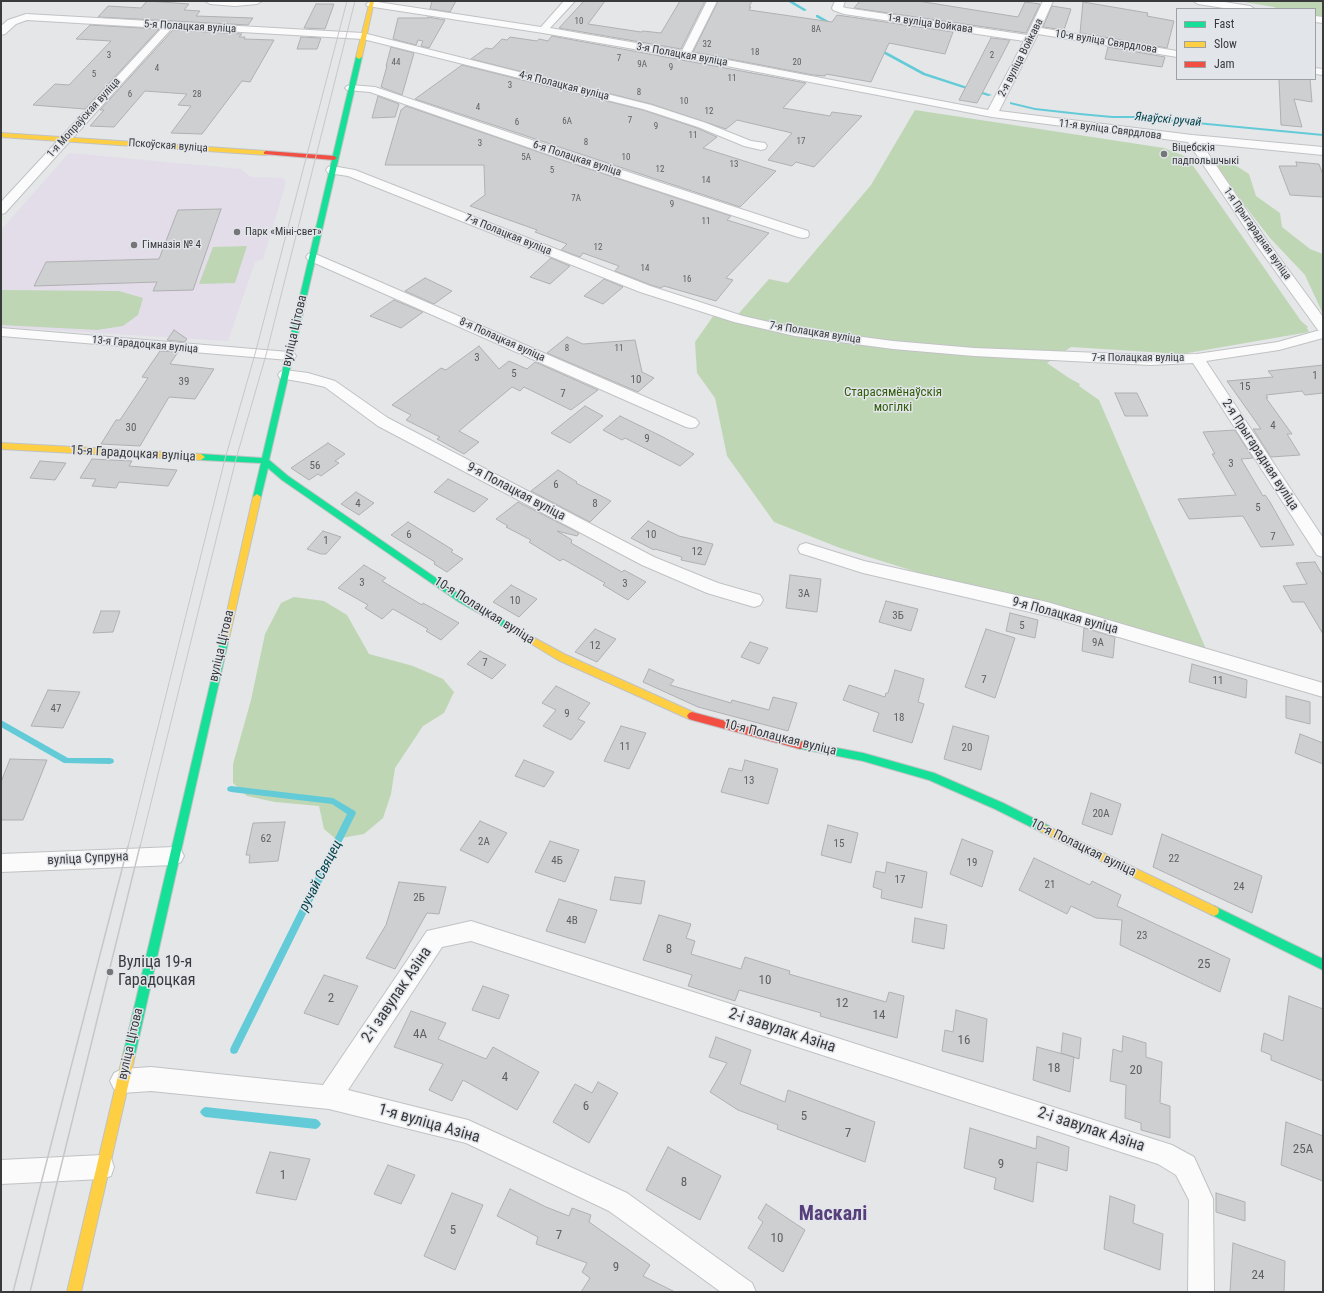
<!DOCTYPE html>
<html>
<head>
<meta charset="utf-8">
<style>
	body { margin:0 }
	#map { position:relative; width:1324px; height:1293px; overflow:hidden; background:#e4e6e8; font-family:"Roboto Condensed",sans-serif }
	canvas { display:block }
	.frame { position:absolute; inset:0; border:2px solid #393a3c; pointer-events:none }
	.legend { position:absolute; left:1176px; top:8px; width:140px; height:72px; box-sizing:border-box; background:#e2e5ea; border:1px solid #9ea1a4; margin:0; padding:5px 7px; list-style:none; font-size:12px; color:#393a3c }
	.legend li { display:flex; align-items:center; gap:8px; height:20px }
	.legend b { width:20px; border:1px solid #9ea1a4 }
</style>
</head>
<body>
<div id="map">
<canvas width="1324" height="1293"></canvas>
<div class="frame"></div>
<ul class="legend">
<li><b style="height:5px;background:#16e098"></b>Fast</li>
<li><b style="height:5px;background:#ffcf43"></b>Slow</li>
<li><b style="height:5px;background:#f24e42"></b>Jam</li>
</ul>
</div>
<script>
const ctx = document.querySelector('canvas').getContext('2d');
ctx.lineJoin = 'round';
function fillPath(path, color) { ctx.fillStyle = color; ctx.fill(path, 'evenodd'); }
const poly = rows => new Path2D(rows.map(r => 'M' + r).join(''));
function stroke(path, color, width, dash) { ctx.strokeStyle = color; ctx.lineWidth = width; ctx.lineCap = dash ? 'butt' : 'round'; ctx.setLineDash(dash || []); ctx.stroke(path); }
function drawText(font, color, halo, rows, align = 'center') {
  ctx.font = font + ' "Roboto Condensed",sans-serif'; ctx.lineWidth = 3; ctx.setLineDash([]); ctx.textBaseline = 'middle'; ctx.strokeStyle = halo; ctx.fillStyle = color; for (const [text, x, y, turn = 0] of rows) {
    ctx.save(); ctx.translate(x, y); ctx.rotate((+turn || 0) * Math.PI / 180); ctx.textAlign = isNaN(turn) ? turn : align; if (halo) ctx.strokeText(text, 0, 0); ctx.fillText(text, 0, 0); ctx.restore();
  }
}
fillPath(poly([
	[69,153,241,169,251,177,283,178,286,183,263,259,255,262,228,341,1,327,1,230]
]), '#e3dde9');
fillPath(poly([
	[1238,1,1323,1,1323,16,1315,16,1315,9,1278,9,1274,7],
	[915,110,1164,148,1187,157,1301,321,1308,327,1307,328,1309,332,1182,354,1071,347,1047,363,1069,378,1080,384,1079,386,1099,400,1206,649,955,584,840,548,774,522,727,456,715,398,697,373,695,342,714,315,733,320,769,279,788,283,871,185],
	[1227,160,1249,174,1256,196,1280,213,1282,227,1310,249,1323,254,1323,314,1305,275,1270,238,1242,202,1214,161],
	[247,246,235,283,199,284,213,247],
	[1,290,119,291,143,298,138,315,123,326,97,330,1,325],
	[294,597,324,601,347,615,369,654,413,666,443,679,454,692,444,713,423,726,395,768,391,794,383,818,364,834,336,839,324,829,319,806,275,802,247,796,233,783,233,764,251,700,265,634,281,603]
]), '#bfd6b5');
fillPath(poly([
	[787,1,792,1,807,10,804,11,787,1],
	[816,15,818,15,837,26,834,27,816,17,816,15],
	[877,48,879,48,925,73,992,95,988,96,923,75,877,50,877,48],
	[1010,102,1035,108,1080,113,1112,116,1133,116,1323,134,1323,136,1133,118,1112,118,1080,115,1035,110,1010,104,1010,102],
	[1,720,68,758,110,758,113,759,114,761,113,763,110,764,64,763,1,727,1,720],
	[231,786,333,798,355,811,356,813,237,1053,234,1054,231,1053,230,1050,231,1047,347,814,332,804,231,792,228,791,227,789,228,787,231,786],
	[205,1107,316,1119,319,1121,321,1124,319,1127,316,1129,205,1117,202,1115,200,1112,202,1109,205,1107]
]), '#63cbd7');
const building = poly([
	[147,1,189,4,184,10,200,11,196,16,253,18,248,25,98,17,108,6,141,8,147,1],
	[432,1,456,1,450,12,430,9,432,1],
	[584,1,605,1,588,24,641,32,643,31,661,33,680,1,705,1,681,49,559,28,584,1],
	[718,1,752,1,749,7,751,7,749,10,832,22,837,15,953,32,945,54,889,43,871,82,826,74,825,76,813,75,693,52,718,1],
	[860,1,918,1,1018,17,1025,2,1040,4,1026,33,854,8,860,1],
	[1083,2,1148,13,1147,16,1174,21,1167,48,1080,33,1083,2],
	[316,4,334,4,325,29,304,28,316,4],
	[1052,6,1071,9,1064,30,1043,27,1052,6],
	[428,17,445,20,429,48,421,46,423,41,418,40,416,45,393,39,398,18,428,18,428,17],
	[90,25,159,29,85,109,33,105,55,84,69,85,111,41,76,39,90,25],
	[173,30,242,34,239,37,245,37,244,39,274,40,250,82,242,81,202,134,171,133,191,106,178,105,187,94,145,91,114,127,90,126,104,110,100,110,173,30],
	[552,36,806,83,783,108,830,116,832,112,862,116,814,167,796,162,792,166,768,160,792,133,737,120,726,129,651,104,471,59,486,48,492,49,502,39,507,40,510,37,537,41,539,39,548,41,552,36],
	[301,37,321,38,317,49,297,49,301,37],
	[991,38,1010,40,977,103,959,100,991,38],
	[391,47,414,53,402,95,381,87,387,66,386,66,391,47],
	[1108,47,1165,57,1162,67,1105,59,1108,47],
	[462,65,643,110,697,128,717,137,703,148,776,171,740,207,415,99,462,65],
	[1279,79,1310,79,1312,102,1294,99,1302,127,1281,125,1279,79],
	[378,96,399,104,395,117,372,118,378,96],
	[406,106,556,158,731,216,727,220,769,233,726,278,733,280,716,301,664,286,661,288,651,285,615,271,619,266,583,253,580,257,561,250,567,244,535,232,537,230,470,206,485,195,484,165,385,165,401,110,406,106],
	[1296,162,1319,164,1323,175,1323,197,1290,195,1279,166,1297,166,1296,162],
	[221,209,193,290,153,291,157,282,34,286,46,262,159,259,178,210,221,209],
	[551,258,570,266,550,284,530,277,551,258],
	[425,278,452,291,434,304,405,291,425,278],
	[604,279,623,287,603,304,584,296,604,279],
	[394,300,423,312,401,328,370,316,394,300],
	[174,330,187,339,185,342,167,340,174,330],
	[567,337,583,344,635,340,642,372,654,378,638,392,547,353,567,337],
	[479,346,499,369,509,361,527,369,535,362,598,390,571,410,524,387,520,391,512,387,459,431,479,442,464,454,437,439,440,437,406,420,411,415,392,405,441,368,446,370,479,346],
	[160,351,178,352,170,364,214,369,195,399,169,397,140,446,101,444,116,420,120,420,148,378,142,377,160,351],
	[1323,365,1323,393,1305,395,1302,391,1266,395,1268,398,1266,398,1292,434,1287,434,1300,455,1271,457,1253,429,1261,429,1227,381,1273,377,1268,371,1323,365],
	[1115,393,1137,393,1148,416,1125,416,1115,393],
	[585,406,603,416,570,443,551,433,585,406],
	[620,416,663,437,694,454,680,466,625,438,622,440,603,430,620,416],
	[1235,430,1253,458,1241,459,1263,496,1265,495,1270,502,1294,545,1261,547,1243,516,1189,519,1178,499,1236,495,1212,454,1215,454,1203,432,1235,430],
	[328,443,345,454,335,461,339,463,321,476,318,474,309,480,291,468,328,443],
	[92,459,132,461,129,466,177,470,168,486,119,482,116,488,92,486,96,479,80,478,92,459],
	[40,461,66,463,55,480,30,478,40,461],
	[558,470,577,482,576,483,611,501,590,522,531,491,558,470],
	[448,479,488,499,474,512,434,492,448,479],
	[356,492,374,503,359,515,341,504,356,492],
	[518,502,579,533,577,536,557,531,572,540,571,543,622,572,624,570,646,582,628,600,603,585,605,583,563,559,560,561,529,542,531,540,506,527,508,526,496,519,518,502],
	[648,521,679,536,713,544,705,565,681,560,682,557,655,549,654,550,631,538,648,521],
	[408,522,453,550,451,552,463,559,447,572,434,564,435,562,391,535,408,522],
	[323,531,341,537,326,554,321,554,307,549,323,531],
	[1315,562,1323,576,1323,634,1304,602,1292,602,1283,586,1307,584,1296,563,1315,562],
	[364,565,386,578,382,581,422,605,423,603,459,623,441,640,426,631,428,629,393,609,382,619,365,608,368,605,338,588,364,565],
	[790,575,821,579,817,612,786,608,790,575],
	[511,585,537,599,519,617,493,602,511,585],
	[886,601,918,609,911,631,879,622,886,601],
	[101,611,120,611,113,632,93,633,101,611],
	[1010,613,1038,620,1035,638,1006,631,1010,613],
	[1084,628,1115,637,1113,658,1082,651,1084,628],
	[595,629,616,639,597,662,575,652,595,629],
	[986,629,1015,638,995,698,965,687,986,629],
	[750,642,768,648,759,664,741,657,750,642],
	[480,651,506,665,492,679,467,664,480,651],
	[1192,664,1247,680,1246,698,1189,682,1192,664],
	[649,669,674,680,670,685,731,703,732,700,769,710,773,697,797,703,788,731,698,707,643,682,649,669],
	[895,670,924,679,918,702,924,704,912,743,873,731,879,713,843,700,849,685,885,697,886,693,888,693,895,670],
	[556,686,590,703,578,719,585,722,571,740,543,726,556,710,542,703,556,686],
	[48,690,80,692,63,728,31,726,48,690],
	[1286,696,1310,702,1310,724,1286,718,1286,696],
	[621,726,646,733,629,769,604,761,621,726],
	[953,726,989,736,981,770,944,759,953,726],
	[1300,734,1323,743,1323,764,1295,753,1300,734],
	[10,759,47,760,23,820,1,820,1,782,10,759],
	[524,760,554,772,544,787,515,776,524,760],
	[745,760,778,769,768,804,721,792,729,768,742,771,745,760],
	[1091,793,1121,804,1112,835,1082,824,1091,793],
	[480,821,507,833,488,863,460,850,480,821],
	[285,822,278,861,249,863,250,855,246,855,253,823,285,822],
	[828,825,858,833,851,863,821,855,828,825],
	[1162,834,1262,876,1252,913,1153,867,1162,834],
	[962,839,993,851,982,887,950,874,962,839],
	[550,841,579,850,565,882,535,872,550,841],
	[1034,858,1090,885,1092,881,1121,895,1117,906,1230,959,1220,992,1120,945,1122,920,1096,918,1071,906,1067,914,1019,890,1034,858],
	[887,862,927,872,922,908,881,898,882,890,873,887,876,871,885,873,887,862],
	[615,877,645,881,641,904,610,900,615,877],
	[399,882,446,887,439,914,427,913,395,969,366,958,386,925,399,882],
	[559,899,597,910,585,943,546,931,559,899],
	[659,915,691,924,686,938,695,941,691,954,741,969,745,957,790,971,789,974,886,1002,889,992,904,996,897,1038,820,1016,821,1013,739,990,735,1001,688,986,692,975,643,960,659,915],
	[915,918,947,925,944,949,912,942,915,918],
	[324,975,358,986,338,1025,304,1013,324,975],
	[483,986,509,995,499,1019,472,1010,483,986],
	[1289,996,1323,1009,1323,1081,1271,1060,1271,1055,1261,1051,1264,1033,1283,1041,1289,996],
	[956,1010,987,1019,983,1062,942,1051,945,1030,953,1032,956,1010],
	[411,1011,446,1023,438,1039,486,1059,493,1047,539,1072,517,1110,463,1080,452,1101,429,1090,443,1064,394,1047,411,1011],
	[1063,1033,1081,1038,1079,1059,1061,1053,1063,1033],
	[1123,1036,1146,1043,1146,1057,1162,1062,1160,1103,1170,1106,1170,1138,1141,1130,1141,1123,1125,1118,1126,1085,1110,1081,1113,1049,1122,1052,1123,1036],
	[716,1037,751,1050,740,1084,785,1102,788,1090,875,1122,865,1162,777,1129,778,1125,738,1110,710,1092,727,1063,709,1057,716,1037],
	[1037,1047,1074,1057,1070,1092,1033,1080,1037,1047],
	[598,1082,618,1093,589,1143,553,1122,575,1084,592,1093,598,1082],
	[1286,1122,1323,1136,1323,1181,1281,1165,1286,1122],
	[970,1128,1036,1149,1037,1136,1069,1147,1067,1171,1037,1162,1033,1202,994,1189,996,1178,964,1168,970,1128],
	[668,1147,721,1176,700,1220,646,1190,668,1147],
	[270,1152,310,1159,296,1200,256,1193,270,1152],
	[388,1165,415,1175,401,1204,374,1194,388,1165],
	[510,1189,546,1207,569,1216,572,1208,591,1215,589,1222,650,1265,643,1276,675,1292,581,1292,590,1278,582,1272,587,1263,536,1244,538,1237,497,1216,510,1189],
	[452,1193,483,1205,455,1270,424,1256,452,1193],
	[1216,1193,1245,1202,1245,1221,1216,1212,1216,1193],
	[1110,1196,1135,1205,1133,1223,1163,1234,1160,1270,1104,1249,1110,1196],
	[766,1204,805,1230,783,1272,748,1248,763,1222,758,1218,766,1204],
	[1233,1243,1285,1261,1284,1292,1230,1292,1233,1243]
]);
fillPath(building, '#cecfd0');
stroke(building, '#b0b0b2', 1);
const street = poly([
	[205,1,262,1,257,4,235,6,210,4,205,1],
	[371,1,541,27,564,1,575,1,550,28,682,51,707,1,717,1,691,53,988,110,1024,41,844,14,833,10,832,8,835,1,845,1,843,7,846,8,1027,35,1043,1,1053,1,1041,28,1177,51,1177,57,1038,34,999,111,1192,135,1323,147,1323,155,1201,143,1268,242,1323,317,1323,338,1279,350,1206,361,1323,538,1323,557,1317,555,1193,363,1150,365,974,356,893,349,795,336,734,322,640,292,348,176,328,173,326,170,328,167,332,166,355,170,650,286,743,316,795,328,893,341,974,348,1150,355,1197,354,1278,342,1320,330,1318,330,1258,247,1188,142,992,117,685,58,543,33,367,6,366,4,371,1],
	[1193,1,1218,1,1250,6,1255,9,1230,9,1198,4,1193,1],
	[26,14,363,33,651,105,706,123,751,141,765,143,767,146,765,149,761,150,744,146,698,127,643,109,363,39,172,28,5,213,1,214,1,202,162,28,27,20,16,24,5,34,1,35,1,26,8,20,26,14],
	[1315,16,1323,17,1323,23,1315,22,1315,16],
	[1315,68,1323,69,1323,75,1315,74,1315,68],
	[351,85,375,87,564,151,808,231,809,234,808,237,803,238,798,237,556,157,370,92,347,90,345,88,347,86,351,85],
	[313,253,696,419,699,423,696,427,691,428,686,427,308,260,306,257,308,254,313,253],
	[1,328,289,352,294,353,296,356,294,359,289,360,1,336,1,328],
	[285,370,308,373,335,381,388,418,654,557,718,583,760,595,763,600,760,605,754,607,707,593,642,565,378,426,325,387,308,383,280,378,278,375,280,372,285,370],
	[806,543,864,561,1047,602,1323,683,1323,697,1047,616,863,573,800,553,798,549,800,545,806,543],
	[174,847,181,850,184,856,181,862,174,865,1,872,1,854,174,847],
	[471,921,1172,1145,1194,1157,1213,1199,1214,1292,1188,1292,1189,1200,1176,1175,1158,1164,471,941,442,947,348,1090,468,1120,627,1193,752,1283,756,1292,721,1292,609,1211,466,1143,329,1109,151,1091,122,1093,114,1089,110,1081,114,1073,122,1069,151,1067,323,1085,427,931,471,921],
	[102,1155,111,1158,114,1167,111,1176,102,1179,1,1184,1,1160,102,1155]
]);
const fast = poly([
	[359,55,362,57,269,460,288,476,465,598,528,634,529,636,528,638,525,639,459,602,282,480,268,468,261,497,260,499,254,499,253,497,261,463,201,460,197,457,201,454,262,458,356,57,359,55],
	[225,635,228,636,229,638,135,1055,133,1059,129,1061,125,1059,123,1055,221,638,222,636,225,635],
	[800,741,863,753,934,773,1003,803,1049,826,1050,829,1049,832,1045,833,1041,832,995,809,929,780,863,761,797,748,795,745,797,742,800,741],
	[1214,906,1323,959,1323,970,1210,914,1209,911,1210,908,1214,906]
]);
const slow = poly([
	[370,1,374,1,362,57,359,59,356,57,370,1],
	[1,133,266,151,269,153,266,155,1,137,1,133],
	[1,443,201,454,205,457,201,460,1,449,1,443],
	[257,494,261,497,229,638,228,640,225,641,222,640,221,638,253,497,257,494],
	[525,633,564,654,695,713,697,716,695,719,689,719,558,660,522,638,521,636,522,634,525,633],
	[1045,825,1218,908,1219,911,1218,914,1214,916,1210,914,1041,832,1040,829,1041,826,1045,825],
	[129,1049,133,1051,135,1055,81,1292,67,1292,123,1055,125,1051,129,1049]
]);
const jam = poly([
	[266,151,334,156,337,158,334,160,264,154,264,152,266,151],
	[692,712,800,741,803,742,805,745,803,748,800,749,692,720,689,719,687,716,689,713,692,712]
]);
stroke(street, '#c0c2c4', 2);
stroke(fast, '#c0c2c4', 2);
stroke(slow, '#c0c2c4', 2);
stroke(jam, '#c0c2c4', 2);
fillPath(street, '#fbfbfc');
fillPath(fast, '#16e098');
fillPath(slow, '#ffcf43');
fillPath(jam, '#f24e42');
stroke(poly([
	[128,847,225,459,255,354,347,1],
	[140,847,236,459,266,355,355,1]
]), '#c7c7c8', 1);
stroke(poly([
	[13,1292,128,846],
	[30,1292,140,846]
]), '#c7c7c8', 1.5);
for (const [x, y, r, color] of [
	[1164,154,4,"#757678"],
	[237,232,4,"#757678"],
	[134,245,4,"#757678"],
	[110,972,4,"#757678"]
]) { const dot = new Path2D(); dot.arc(x, y, r, 0, 2 * Math.PI); ctx.fillStyle = color; ctx.fill(dot); stroke(dot, '#e2e5ea', 1.5); }
drawText('9px', '#5f6062', null, [
	["10",579,22],
	["8А",816,30],
	["32",707,45],
	["18",755,53],
	["3",109,56],
	["2",992,56],
	["7",619,59],
	["44",396,63],
	["20",797,63],
	["9А",642,65],
	["9",671,68],
	["4",157,69],
	["5",94,75],
	["11",732,79],
	["3",510,86],
	["8",639,93],
	["6",130,95],
	["28",197,95],
	["10",684,102],
	["4",478,108],
	["12",709,112],
	["7",630,121],
	["6А",567,122],
	["6",517,123],
	["9",656,127],
	["11",693,136],
	["17",801,142],
	["8",586,143],
	["3",480,144],
	["5А",526,158],
	["10",626,158],
	["13",734,165],
	["12",660,170],
	["5",552,171],
	["14",706,181],
	["7А",576,199],
	["9",672,205],
	["11",706,222],
	["12",598,248],
	["14",645,269],
	["16",687,280],
	["8",567,349],
	["11",619,349]
]);
drawText('11px', '#393a3c', '#e2e5ea', [
	["1-я вуліца Войкава",930,24,8],
	["5-я Полацкая вуліца",190,27,3],
	["10-я вуліца Свярдлова",1106,42,9],
	["3-я Полацкая вуліца",682,55,10],
	["2-я вуліца Войкава",1021,58,-63],
	["4-я Полацкая вуліца",564,86,14],
	["1-я Мопраўская вуліца",84,118,-48],
	["11-я вуліца Свярдлова",1110,130,7],
	["Пскоўская вуліца",168,146,4],
	["6-я Полацкая вуліца",577,159,18],
	["1-я Прыгарадная вуліца",1257,234,55],
	["7-я Полацкая вуліца",508,235,22],
	["7-я Полацкая вуліца",815,333,9],
	["8-я Полацкая вуліца",502,340,24],
	["13-я Гарадоцкая вуліца",145,345,5],
	["7-я Полацкая вуліца",1138,358]
]);
drawText('11px', '#393a3c', '#e2e5ea', [
	["Віцебскія",1172,148],
	["падпольшчыкі",1172,161],
	["Парк «Міні-свет»",245,232],
	["Гімназія № 4",142,245]
], 'left');
drawText('11px', '#5f6062', null, [
	["3",477,358],
	["5",514,374],
	["1",1315,376],
	["10",636,380],
	["39",184,382],
	["15",1245,387],
	["7",563,394],
	["4",1273,426],
	["30",131,428],
	["9",647,439],
	["3",1231,464],
	["56",315,466],
	["6",556,485],
	["4",358,504],
	["8",595,504],
	["5",1258,508],
	["6",409,535],
	["10",651,535],
	["7",1273,537],
	["1",326,541],
	["12",697,552],
	["3",362,583],
	["3",625,584],
	["3А",804,594],
	["10",515,601],
	["3Б",898,616],
	["5",1022,626],
	["9А",1098,643],
	["12",595,646],
	["7",485,663],
	["7",984,680],
	["11",1218,681],
	["47",56,709],
	["9",567,714],
	["18",899,718],
	["11",625,747],
	["20",967,748],
	["13",749,781],
	["20А",1101,814],
	["62",266,839],
	["2А",484,842],
	["15",839,844],
	["22",1174,859],
	["4Б",557,861],
	["19",972,863],
	["17",900,880],
	["21",1050,885],
	["24",1239,887],
	["2Б",419,898],
	["4В",572,921],
	["23",1142,936]
]);
drawText('italic 12px', '#05454c', '#e2e5ea', [
	["Янаўскі ручай",1168,120,5]
]);
drawText('13px', '#393a3c', '#e2e5ea', [
	["вуліца Цітова",295,331,-77],
	["15-я Гарадоцкая вуліца",133,454,3],
	["2-я Прыгарадная вуліца",1260,455,57],
	["9-я Полацкая вуліца",516,492,28],
	["10-я Полацкая вуліца",484,611,32],
	["9-я Полацкая вуліца",1065,616,15],
	["вуліца Цітова",222,646,-77],
	["10-я Полацкая вуліца",780,738,14],
	["10-я Полацкая вуліца",1083,848,26],
	["вуліца Супруна",88,859,-3],
	["вуліца Цітова",131,1044,-77]
]);
drawText('13px', '#325e0b', '#e2e5ea', [
	["Старасямёнаўскія",893,393],
	["могілкі",893,408]
]);
drawText('13px', '#5f6062', null, [
	["8",669,950],
	["25",1204,965],
	["10",765,981],
	["2",331,999],
	["12",842,1004],
	["14",879,1016],
	["4А",420,1035],
	["16",964,1041],
	["18",1054,1069],
	["20",1136,1071],
	["4",505,1078],
	["6",586,1107],
	["5",804,1117],
	["7",848,1134],
	["25А",1303,1150],
	["9",1001,1165],
	["1",283,1176],
	["8",684,1183],
	["5",453,1231],
	["7",559,1236],
	["10",777,1239],
	["9",616,1268],
	["24",1258,1276]
]);
drawText('italic 14px', '#05454c', '#e2e5ea', [
	["ручай Свяцец",321,876,-63]
]);
drawText('16px', '#393a3c', '#e2e5ea', [
	["Вуліца 19-я",118,963],
	["Гарадоцкая",118,981]
], 'left');
drawText('16px', '#393a3c', '#e2e5ea', [
	["2-і завулак Азіна",397,995,-56],
	["2-і завулак Азіна",782,1031,18],
	["1-я вуліца Азіна",429,1124,16],
	["2-і завулак Азіна",1091,1130,18]
]);
drawText('bold 20px', '#573f7b', '#e2e5ea', [
	["Маскалі",833,1215]
]);
</script>
</body>
</html>
